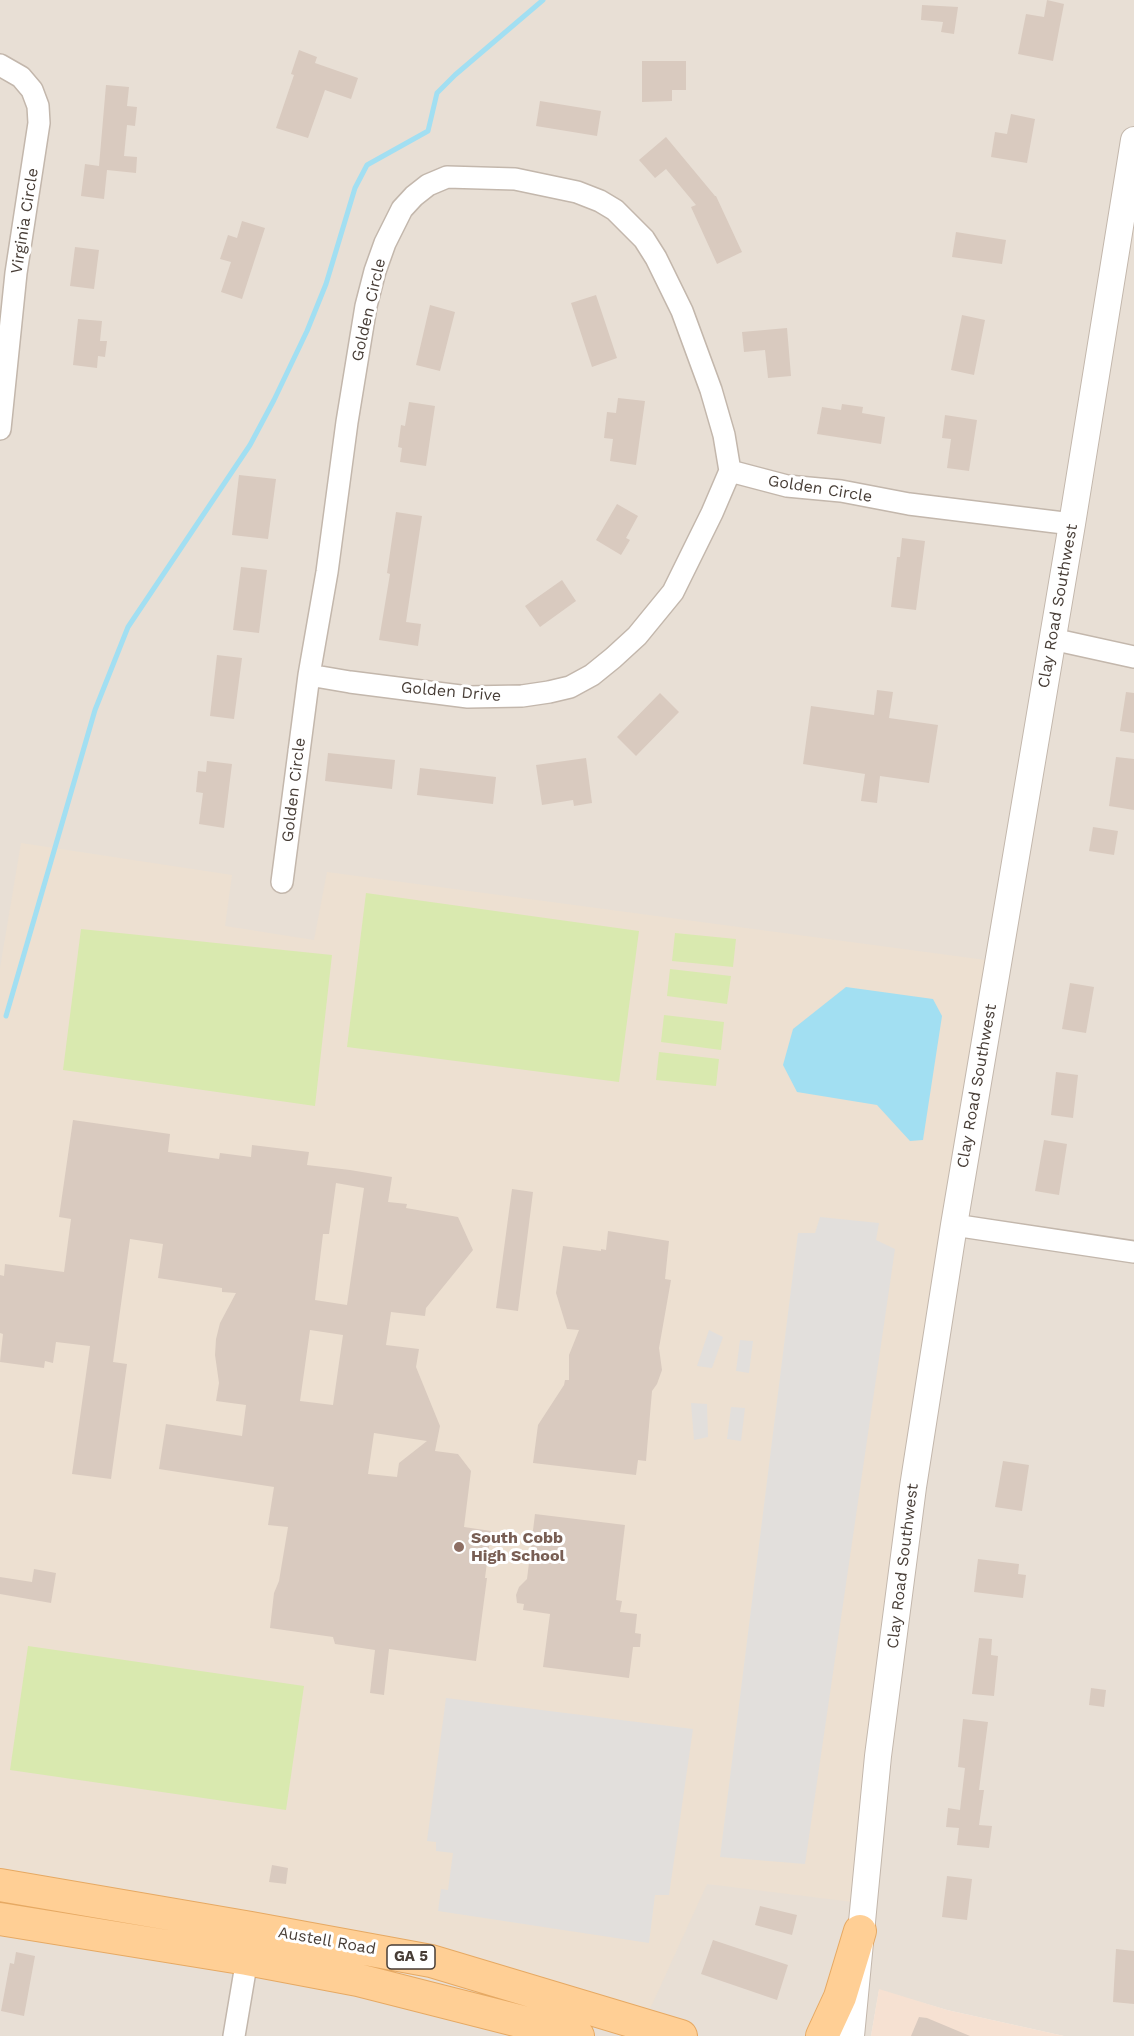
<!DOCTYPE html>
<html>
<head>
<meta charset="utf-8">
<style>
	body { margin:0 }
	canvas { display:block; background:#f4eee7 }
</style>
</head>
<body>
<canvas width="1134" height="2036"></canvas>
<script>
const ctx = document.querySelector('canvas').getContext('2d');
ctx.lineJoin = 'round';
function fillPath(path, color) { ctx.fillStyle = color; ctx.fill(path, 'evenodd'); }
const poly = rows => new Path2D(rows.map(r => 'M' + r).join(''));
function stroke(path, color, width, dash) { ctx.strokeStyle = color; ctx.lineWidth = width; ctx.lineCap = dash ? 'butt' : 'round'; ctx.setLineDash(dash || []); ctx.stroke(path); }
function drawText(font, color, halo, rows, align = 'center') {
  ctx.font = font + ' "Work Sans",sans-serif'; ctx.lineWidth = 6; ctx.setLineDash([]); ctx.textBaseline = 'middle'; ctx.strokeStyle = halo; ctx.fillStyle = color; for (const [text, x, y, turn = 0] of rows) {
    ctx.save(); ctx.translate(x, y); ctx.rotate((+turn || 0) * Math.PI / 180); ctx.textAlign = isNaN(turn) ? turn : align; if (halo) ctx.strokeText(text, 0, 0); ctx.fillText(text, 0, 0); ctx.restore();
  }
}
fillPath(poly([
	[0,0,1134,0,1134,2036,1064,2036,947,2010,879,1990,871,2036,0,2036]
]), '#e8dfd5');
fillPath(poly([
	[879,1989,947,2010,1064,2036,871,2036]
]), '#f6e1d2');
fillPath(poly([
	[21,843,232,875,225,926,314,940,327,872,1008,963,963,1213,869,1904,707,1884,650,2009,585,2023,445,1981,378,1972,0,1880,0,968]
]), '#ede0d1');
fillPath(poly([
	[366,893,639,931,619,1082,347,1047],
	[81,929,332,955,315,1106,63,1070],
	[675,933,736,939,733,967,672,961],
	[670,969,731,976,727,1004,667,996],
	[664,1015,724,1022,721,1050,661,1042],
	[659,1052,719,1059,716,1086,656,1080],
	[28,1646,304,1686,286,1810,10,1770]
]), '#d9e9af');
fillPath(poly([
	[820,1217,879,1223,876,1240,895,1249,805,1864,720,1857,798,1233,815,1233],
	[709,1330,723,1337,712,1368,697,1366],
	[740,1340,753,1341,749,1373,736,1371],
	[691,1403,707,1404,708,1437,694,1440],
	[731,1407,745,1408,741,1441,727,1439],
	[446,1698,693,1729,669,1895,655,1895,649,1943,438,1911,441,1889,448,1890,453,1853,436,1851,436,1842,427,1841]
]), '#e2dfdc');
fillPath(poly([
	[846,987,933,999,942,1016,923,1140,910,1141,877,1105,797,1092,783,1065,793,1029]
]), '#a2dff2');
stroke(poly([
	[6,1016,95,710,128,627,250,445,274,400,307,331,326,284,355,188,367,165,428,131,437,93,455,75,543,0]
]), '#a2dff2', 5);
fillPath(poly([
	[1047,0,1064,4,1053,61,1018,54,1026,14,1044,17],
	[922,5,958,7,954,34,941,32,943,22,921,20],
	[299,50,317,57,315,63,358,78,351,99,325,90,308,138,276,128,294,75,291,74],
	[642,61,686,61,686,90,672,90,672,101,642,102],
	[106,85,129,87,127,106,137,107,135,126,127,125,124,156,137,157,136,173,107,170,104,199,81,196,85,164,99,166],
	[540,101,601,111,597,136,536,126],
	[1011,114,1035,119,1027,163,991,157,995,132,1007,134],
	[666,137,715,196,716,196,742,252,717,264,691,207,696,205,666,169,655,178,639,160],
	[242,221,265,228,242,299,221,292,231,262,220,259,228,235,237,238],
	[956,232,1006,240,1002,264,952,257],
	[75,247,99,250,94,289,70,286],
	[596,295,617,358,592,367,571,303],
	[430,305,455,312,440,371,416,365],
	[962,315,985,320,974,375,951,370],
	[78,319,102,321,100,341,107,341,105,357,98,356,97,368,73,365],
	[787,328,791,376,768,378,765,350,744,352,742,332],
	[618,398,645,401,636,465,610,461,613,439,604,438,607,412,616,413],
	[409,402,435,406,426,466,400,462,402,448,398,447,401,425,405,426],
	[842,404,863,407,862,413,885,417,881,444,817,434,822,407,841,410],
	[945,415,977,420,969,471,947,468,951,439,942,438],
	[239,475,276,479,268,539,232,535],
	[617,504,638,516,626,538,630,540,621,555,596,540],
	[396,512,422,516,406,622,421,624,418,646,379,640,390,574,387,573],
	[902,538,925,541,916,610,891,607,897,557,900,557],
	[241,567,267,570,259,633,233,630],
	[562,580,576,601,540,627,525,606],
	[217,655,242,658,234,719,210,716],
	[877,690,893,692,889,718,938,725,929,783,880,776,877,803,861,801,865,774,803,764,811,706,874,715],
	[1126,692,1134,693,1134,733,1120,731],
	[660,693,679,712,636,756,617,737],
	[328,753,395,760,392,789,325,781],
	[1116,757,1134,759,1134,810,1109,806],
	[586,758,592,803,574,806,573,800,542,805,536,765],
	[207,761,232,764,224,828,199,824,203,793,196,792,198,771,206,772],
	[420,768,496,777,493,804,417,795],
	[1093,827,1118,831,1114,855,1089,851],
	[1070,983,1094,987,1086,1033,1062,1029],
	[1056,1072,1078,1075,1073,1118,1051,1115],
	[73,1120,170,1134,168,1152,219,1159,220,1153,251,1157,252,1145,309,1152,307,1165,350,1170,392,1177,388,1202,407,1204,406,1208,458,1217,473,1250,426,1308,425,1316,391,1312,386,1345,419,1349,416,1367,440,1426,435,1451,458,1454,471,1471,464,1527,491,1531,485,1578,487,1578,476,1661,389,1649,384,1695,370,1693,375,1650,335,1644,333,1637,270,1628,274,1593,279,1581,288,1527,268,1525,274,1487,159,1469,166,1424,242,1436,246,1405,216,1401,219,1383,215,1355,216,1339,220,1323,236,1293,222,1292,222,1288,158,1278,163,1244,130,1239,113,1362,127,1364,111,1479,72,1474,90,1346,56,1342,53,1363,45,1361,44,1368,0,1362,3,1334,0,1333,0,1275,4,1276,5,1264,64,1272,71,1219,59,1217],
	[336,1183,364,1188,347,1305,315,1300,323,1234,329,1234],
	[310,1330,343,1335,333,1405,300,1401],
	[374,1433,427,1441,399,1463,397,1477,368,1474],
	[1044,1140,1067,1144,1059,1195,1035,1191],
	[512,1189,533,1192,518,1311,496,1308],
	[608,1231,669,1241,665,1279,671,1280,659,1348,662,1370,657,1384,652,1391,646,1461,638,1460,636,1475,533,1463,538,1425,564,1385,565,1380,569,1380,569,1355,579,1330,567,1329,556,1293,563,1246,601,1251,601,1249,606,1250],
	[1003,1461,1029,1465,1022,1511,995,1507],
	[535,1514,625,1525,616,1600,622,1601,620,1612,637,1614,635,1633,641,1634,640,1647,633,1647,629,1678,543,1667,550,1614,523,1610,524,1604,517,1603,516,1595,519,1587,527,1579],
	[978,1559,1019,1564,1018,1574,1026,1575,1023,1598,974,1592],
	[34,1569,56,1573,51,1603,0,1594,0,1577,32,1582],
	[979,1638,992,1639,991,1655,998,1656,994,1696,972,1694],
	[1091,1688,1106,1690,1104,1707,1089,1705],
	[963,1719,988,1722,979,1790,984,1790,979,1825,992,1826,989,1848,957,1845,959,1828,946,1827,948,1808,960,1810,965,1768,958,1767],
	[272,1865,288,1868,286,1884,269,1882],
	[947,1876,972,1879,967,1920,942,1917],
	[760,1906,797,1915,792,1935,755,1925],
	[713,1940,788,1965,777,2000,701,1974],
	[1116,1949,1134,1951,1134,2004,1113,2002],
	[16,1952,35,1956,24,2016,1,2011,10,1963,14,1964],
	[919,2017,927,2018,970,2036,911,2036]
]), '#d9cabf');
const minor = poly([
	[0,65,21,77,32,90,38,106,39,123,16,273,0,429],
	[730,471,787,486,841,491,909,504,1072,524],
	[1052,639,1134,657],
	[309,675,350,682,468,697,522,696,549,692,570,687,592,675,613,658,637,636,673,592,712,513,730,471],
	[282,882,309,675,327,572,347,422,366,306,375,271,385,243,402,209,414,196,428,185,447,177,515,179,577,192,600,201,615,210,644,239,656,258,682,311,711,390,724,435,730,471],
	[954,1225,1134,1252],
	[234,2036,247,1959]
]);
const tertiary = poly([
	[851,2036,878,1756,913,1487,954,1225,1072,524,1134,140]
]);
const primary = poly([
	[0,1885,251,1928,431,1961,681,2036],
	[0,1919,247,1959,358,1980,578,2036],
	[822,2036,840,1997,860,1931]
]);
stroke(minor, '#c3b7ac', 24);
stroke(tertiary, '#c3b7ac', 28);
stroke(primary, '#e6a963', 34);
stroke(minor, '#fff', 21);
stroke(tertiary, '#fff', 26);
stroke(primary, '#ffcf95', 32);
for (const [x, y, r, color] of [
	[459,1547,6,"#8d6e63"]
]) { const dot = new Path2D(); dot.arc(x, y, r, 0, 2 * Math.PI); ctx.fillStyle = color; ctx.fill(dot); stroke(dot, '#fff', 2); }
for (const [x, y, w] of [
	[411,1957,48]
]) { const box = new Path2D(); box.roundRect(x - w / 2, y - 12, w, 24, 4.5); ctx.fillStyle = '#fff'; ctx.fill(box); stroke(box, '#473d36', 1.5); }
drawText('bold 15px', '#473d36', null, [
	["GA 5",411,1957]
]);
drawText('16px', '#473d36', '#fff', [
	["Virginia Circle",25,221,-81],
	["Golden Circle",369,310,-77],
	["Golden Circle",820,489,9],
	["Clay Road Southwest",1058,606,-80],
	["Golden Drive",451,692,5],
	["Golden Circle",294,790,-83],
	["Clay Road Southwest",977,1086,-80],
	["Clay Road Southwest",903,1566,-83],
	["Austell Road",327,1941,10]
]);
drawText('bold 16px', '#785e54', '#fff', [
	["South Cobb",471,1538],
	["High School",471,1556]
], 'left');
</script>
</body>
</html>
